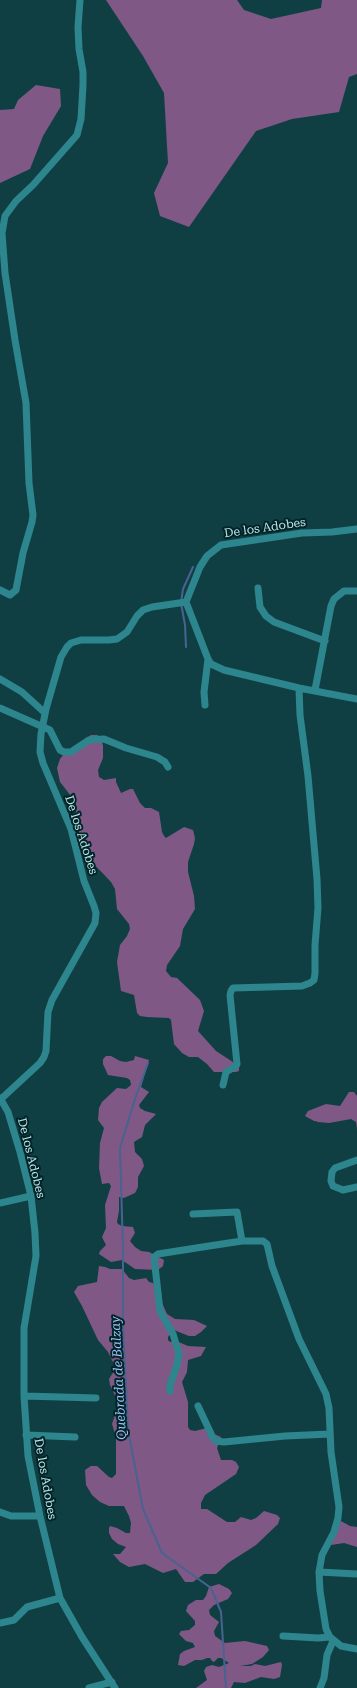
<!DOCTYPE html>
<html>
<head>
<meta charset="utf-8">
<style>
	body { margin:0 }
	canvas { display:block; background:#103f43 }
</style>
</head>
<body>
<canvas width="357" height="1688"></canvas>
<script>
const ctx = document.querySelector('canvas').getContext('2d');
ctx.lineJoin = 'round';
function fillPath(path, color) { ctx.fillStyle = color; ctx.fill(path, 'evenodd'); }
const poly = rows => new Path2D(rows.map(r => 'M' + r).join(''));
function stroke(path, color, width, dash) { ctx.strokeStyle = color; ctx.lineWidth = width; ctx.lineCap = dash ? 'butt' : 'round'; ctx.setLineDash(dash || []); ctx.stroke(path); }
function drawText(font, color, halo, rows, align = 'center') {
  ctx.font = font + ' "Roboto Serif",serif'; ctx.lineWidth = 4; ctx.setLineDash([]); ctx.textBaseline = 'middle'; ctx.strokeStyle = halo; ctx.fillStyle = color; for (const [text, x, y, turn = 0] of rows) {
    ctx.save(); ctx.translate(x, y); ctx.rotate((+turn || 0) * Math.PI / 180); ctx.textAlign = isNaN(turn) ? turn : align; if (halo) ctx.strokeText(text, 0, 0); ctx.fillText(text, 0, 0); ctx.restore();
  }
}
fillPath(poly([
	[106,0,237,0,244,10,271,19,321,8,322,0,357,0,357,74,349,77,339,112,292,119,256,131,189,227,160,216,154,193,168,163,164,93,143,56],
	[36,85,60,89,61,106,43,136,30,169,0,183,0,110,14,109,18,100],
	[91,735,97,735,101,737,103,746,103,758,98,770,99,777,104,780,116,778,116,782,121,793,130,789,133,789,140,803,145,808,151,808,159,812,162,832,164,836,166,838,184,827,193,830,195,838,194,844,188,862,188,872,194,896,195,909,183,929,180,946,167,965,166,971,171,977,177,978,200,1000,204,1011,198,1031,216,1051,239,1066,239,1071,236,1072,214,1072,207,1064,198,1057,189,1057,182,1053,174,1044,171,1020,169,1018,147,1017,140,1016,137,1013,134,995,121,991,117,962,120,945,127,936,130,929,129,924,117,909,115,889,111,882,90,860,75,835,73,823,77,808,75,801,60,782,57,768,60,759,64,754],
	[106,1056,111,1056,120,1061,126,1062,134,1060,135,1056,149,1060,141,1087,149,1092,139,1105,140,1108,145,1111,156,1114,145,1125,142,1137,134,1142,135,1152,142,1159,144,1166,138,1177,138,1187,135,1193,124,1198,119,1197,119,1211,117,1222,118,1224,122,1226,133,1227,135,1233,130,1241,135,1247,141,1251,149,1252,164,1260,163,1266,158,1270,135,1269,122,1260,111,1262,99,1254,100,1251,106,1245,102,1237,106,1228,105,1205,111,1186,109,1183,102,1184,99,1168,100,1143,104,1128,98,1120,99,1108,102,1102,117,1088,126,1089,131,1085,130,1080,127,1078,108,1075,103,1064,103,1059],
	[349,1092,354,1092,357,1096,357,1129,356,1122,351,1119,329,1123,318,1122,315,1121,323,1121,314,1121,305,1116,308,1111,326,1104,340,1106],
	[99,1266,105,1267,110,1269,122,1269,129,1278,134,1280,146,1278,149,1282,153,1283,167,1314,175,1319,194,1320,207,1326,201,1332,195,1336,189,1336,174,1330,168,1337,168,1340,170,1342,176,1341,188,1346,206,1347,201,1356,188,1360,187,1372,182,1382,188,1402,188,1427,190,1430,195,1431,207,1428,214,1434,221,1437,217,1448,221,1460,232,1460,236,1462,239,1467,236,1474,205,1495,201,1503,201,1509,207,1509,227,1522,235,1522,241,1517,251,1520,256,1518,264,1511,277,1515,280,1518,278,1524,256,1545,228,1563,216,1574,204,1574,193,1582,185,1582,176,1569,163,1573,145,1564,129,1567,120,1562,113,1554,120,1554,126,1547,118,1544,112,1539,109,1533,109,1528,110,1526,117,1528,126,1533,130,1533,131,1523,129,1516,124,1506,109,1506,100,1502,92,1495,86,1485,85,1470,91,1466,97,1466,109,1477,112,1478,116,1474,116,1437,112,1424,115,1415,123,1412,125,1409,123,1405,118,1402,110,1385,109,1379,116,1368,108,1352,98,1340,82,1306,74,1292,78,1286,97,1282],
	[339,1520,350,1526,357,1527,357,1547,344,1543,331,1545],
	[219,1584,229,1589,232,1593,228,1599,214,1605,209,1610,210,1615,219,1622,214,1631,215,1636,225,1643,245,1641,267,1646,269,1650,263,1657,252,1664,240,1666,251,1666,255,1664,265,1666,281,1662,282,1665,280,1677,274,1679,261,1677,245,1683,234,1682,231,1688,196,1688,207,1680,204,1671,206,1667,212,1665,219,1667,229,1663,221,1658,218,1658,214,1662,212,1661,210,1658,207,1658,202,1660,195,1660,184,1666,178,1665,180,1654,184,1651,195,1647,193,1643,186,1641,179,1634,181,1631,189,1630,195,1625,195,1621,186,1611,188,1605,196,1600,203,1600,206,1596,209,1587]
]), '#7f5885');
stroke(poly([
	[186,647,185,625,181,603,183,589,193,567],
	[148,1063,135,1099,120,1148,123,1250,123,1326,128,1430,143,1509,162,1553,211,1588,221,1612,226,1688]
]), '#496292', 2);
stroke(poly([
	[258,588,260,607,266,616,274,622,325,641],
	[0,590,10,595,16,590,23,553,32,522,33,515,29,483,26,403,15,340,5,273,2,233,5,216,16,201,33,185,77,135,81,119,83,85,83,72,79,49,78,27,80,0],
	[186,602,208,659,211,664,224,670,299,688,357,699],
	[186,602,200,567,207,556,221,545,302,533,332,532,357,529],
	[0,679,22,692,45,713],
	[315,690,331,606,334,599,344,591,357,591],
	[205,705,204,692,208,659],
	[0,708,50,730,60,750,64,752,71,752,89,740,104,739,126,748,157,757,165,762,168,767],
	[223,1085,226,1072,236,1066,237,1064,230,995,231,991,233,988,302,986,310,983,314,980,315,973,315,945,318,908,317,879,308,776,300,715,299,688],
	[0,1098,8,1112,20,1152,31,1196,35,1233,36,1256,24,1328,24,1396,28,1456,40,1516,60,1598,82,1637,115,1688],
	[1,1099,40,1063,44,1057,46,1051,48,1012,52,1000,95,923,96,913,94,906,84,881,71,829,43,763,40,752,41,734,46,709,61,657,67,647,71,643,81,640,109,640,117,639,127,632,137,616,143,610,152,607,186,602],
	[357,1160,335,1168,332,1172,331,1181,333,1186,343,1190,357,1187],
	[0,1203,31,1196],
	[193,1214,237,1212,242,1241],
	[170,1391,170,1385,177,1365,179,1354,173,1334,160,1311,154,1257,158,1254,209,1246,242,1241,263,1241,267,1244,272,1266,299,1339,326,1394,329,1408,331,1452,339,1507,338,1518,334,1532,322,1555,319,1572,320,1591,326,1629,330,1637,341,1646,357,1649],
	[24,1396,96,1398],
	[198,1406,213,1438,216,1441,224,1442,285,1436,330,1434],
	[26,1435,75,1437],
	[0,1512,11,1516,40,1516],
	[319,1572,357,1574],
	[0,1623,14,1620,27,1607,60,1598],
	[283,1636,318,1638,330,1637],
	[89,1688,112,1682],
	[320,1688,324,1678,327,1655,333,1641]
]), '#2d868d', 7);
drawText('12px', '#bde5e8', '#002427', [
	["De los Adobes",265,528,-8],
	["De los Adobes",81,835,72],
	["De los Adobes",31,1158,76],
	["De los Adobes",45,1479,80]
]);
drawText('italic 13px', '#9fbff9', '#002427', [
	["Quebrada de Balzay",119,1378,-93]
]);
</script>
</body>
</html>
